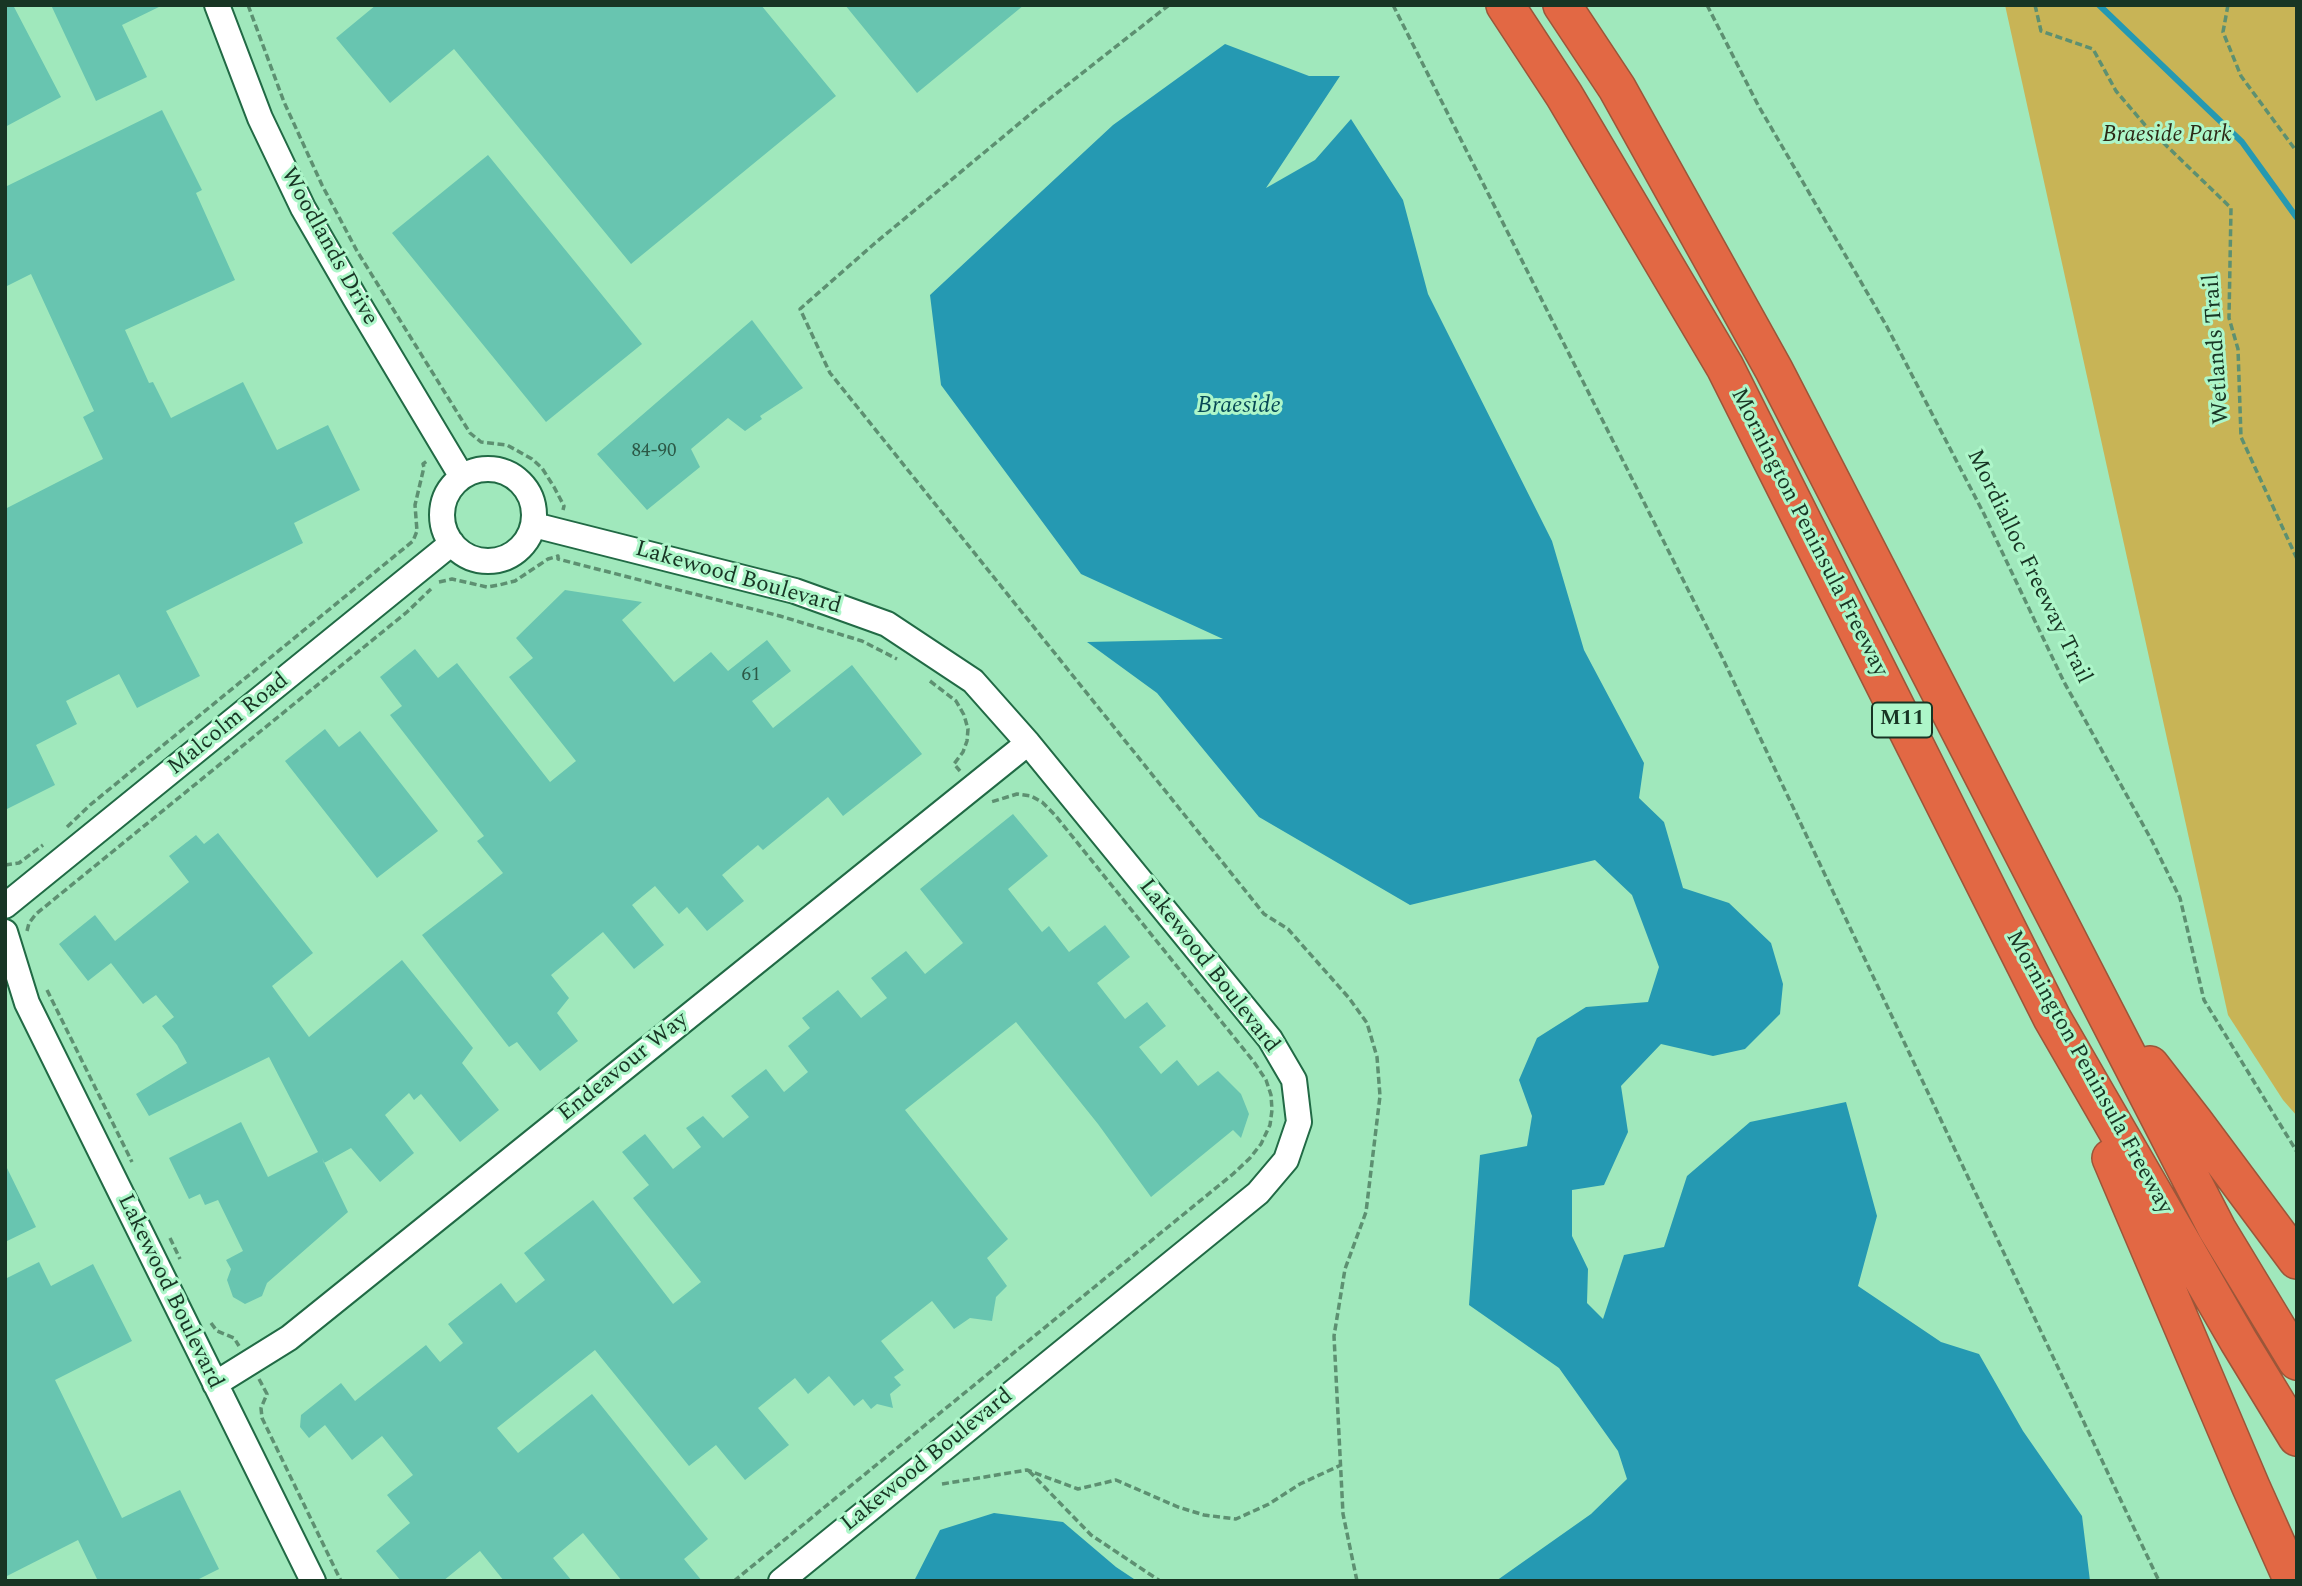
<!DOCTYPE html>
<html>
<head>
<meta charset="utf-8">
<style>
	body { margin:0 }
	#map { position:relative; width:2302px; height:1586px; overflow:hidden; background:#a0e8bc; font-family:Spectral,serif }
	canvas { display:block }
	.frame { position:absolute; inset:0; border:7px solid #183524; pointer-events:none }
</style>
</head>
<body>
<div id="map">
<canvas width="2302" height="1586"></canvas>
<div class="frame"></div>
</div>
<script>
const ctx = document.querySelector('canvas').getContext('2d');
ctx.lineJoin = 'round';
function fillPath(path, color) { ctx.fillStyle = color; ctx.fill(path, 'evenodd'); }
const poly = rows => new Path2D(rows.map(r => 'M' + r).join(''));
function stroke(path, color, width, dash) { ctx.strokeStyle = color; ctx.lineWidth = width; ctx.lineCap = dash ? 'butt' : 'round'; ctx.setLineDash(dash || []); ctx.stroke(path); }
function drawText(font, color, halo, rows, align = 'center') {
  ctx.font = font + ' Spectral,serif'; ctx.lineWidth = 6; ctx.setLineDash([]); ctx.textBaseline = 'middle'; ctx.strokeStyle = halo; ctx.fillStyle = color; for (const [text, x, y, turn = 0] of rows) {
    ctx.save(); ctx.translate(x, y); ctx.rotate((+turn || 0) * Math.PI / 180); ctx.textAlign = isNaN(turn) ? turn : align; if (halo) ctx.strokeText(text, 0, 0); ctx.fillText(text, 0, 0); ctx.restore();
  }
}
fillPath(poly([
	[2005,5,2297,5,2297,1116,2283,1100,2228,1015]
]), '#c8b456');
fillPath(poly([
	[1225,44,1309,76,1340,76,1266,188,1315,160,1351,119,1403,200,1428,294,1552,541,1584,650,1644,763,1639,798,1664,822,1683,888,1729,903,1771,943,1783,984,1780,1014,1745,1049,1713,1056,1661,1044,1621,1086,1628,1132,1604,1185,1572,1190,1572,1236,1588,1269,1587,1303,1603,1319,1624,1255,1664,1247,1687,1176,1750,1122,1846,1102,1877,1216,1858,1286,1941,1342,1979,1354,2023,1431,2082,1516,2090,1581,1496,1581,1591,1514,1627,1479,1618,1451,1559,1368,1469,1305,1480,1155,1527,1146,1532,1116,1519,1080,1537,1038,1586,1007,1648,1002,1659,967,1632,895,1595,860,1410,905,1259,817,1157,693,1087,642,1223,639,1081,574,941,385,930,295,1113,125],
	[994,1513,1063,1522,1116,1567,1137,1581,914,1581,940,1530]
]), '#2599b2');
stroke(poly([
	[2099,5,2242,142,2297,218]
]), '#2599b2', 6);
fillPath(poly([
	[5,5,13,5,61,97,5,127],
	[51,5,163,5,122,25,147,77,96,101],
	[376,5,761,5,836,96,631,264,454,49,390,103,336,38],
	[845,5,1024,5,917,93],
	[162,110,202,190,196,193,235,280,125,330,149,383,153,382,171,418,243,382,277,450,328,425,360,490,294,523,303,543,166,611,200,676,137,708,119,674,66,701,77,724,36,745,55,785,5,810,5,509,103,459,83,417,94,411,31,274,5,287,5,187],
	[488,155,642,344,546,422,392,233],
	[752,320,803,388,760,416,762,419,745,431,728,418,691,449,700,467,647,510,597,454],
	[565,590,642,602,622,620,674,682,711,652,728,671,767,640,791,671,752,701,773,728,852,665,922,754,843,816,828,797,763,850,758,845,722,875,744,901,707,931,687,907,679,914,655,886,632,905,664,945,634,969,603,932,551,975,569,998,557,1013,578,1041,540,1071,517,1042,509,1047,422,935,503,873,477,841,484,836,390,715,402,706,380,677,415,649,438,678,457,663,550,782,576,761,509,677,533,658,516,638],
	[325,729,339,747,360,731,438,831,377,878,285,761],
	[1013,814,1048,856,1008,889,1042,932,1049,926,1069,952,1105,925,1130,957,1097,983,1125,1019,1147,1002,1166,1026,1139,1047,1161,1074,1177,1060,1198,1086,1218,1071,1241,1094,1249,1114,1241,1138,1233,1130,1151,1197,1098,1124,1016,1022,905,1110,1008,1239,987,1258,1007,1286,996,1297,992,1321,970,1318,954,1329,932,1301,881,1341,904,1370,894,1377,901,1385,890,1394,893,1408,877,1404,871,1409,863,1399,854,1406,829,1376,808,1394,795,1378,758,1408,789,1445,745,1480,716,1445,689,1466,595,1350,497,1428,518,1453,592,1394,708,1539,684,1559,702,1581,622,1581,583,1533,553,1558,572,1581,504,1581,480,1551,443,1581,401,1581,376,1551,410,1523,387,1495,413,1475,382,1436,352,1460,325,1425,309,1438,300,1427,301,1415,341,1383,355,1401,426,1345,440,1362,463,1343,448,1324,501,1283,516,1303,545,1280,524,1253,593,1200,673,1304,701,1282,633,1198,649,1185,622,1152,645,1134,673,1169,701,1147,686,1128,703,1116,723,1138,749,1117,731,1096,766,1069,784,1092,808,1072,788,1046,810,1028,802,1018,838,990,861,1018,887,998,871,978,906,951,925,974,963,943,920,889],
	[218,833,313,953,272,986,309,1037,402,960,473,1048,462,1063,499,1110,460,1142,421,1094,414,1100,409,1093,385,1115,414,1153,380,1182,351,1148,324,1163,322,1158,348,1212,267,1283,262,1296,245,1304,233,1297,227,1280,231,1269,226,1260,243,1251,218,1200,205,1205,200,1194,189,1199,169,1158,241,1122,268,1177,318,1152,269,1057,149,1116,136,1094,187,1063,177,1045,162,1026,174,1017,156,995,143,1004,111,963,88,981,59,944,95,915,115,941,189,882,169,856,196,835,204,844],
	[5,1164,36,1227,5,1242],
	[39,1262,51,1286,93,1264,132,1341,55,1380,122,1518,180,1490,219,1569,195,1581,98,1581,78,1540,5,1577,5,1279]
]), '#68c5b0');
const minor = poly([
	[217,5,260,118,303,208,355,298,462,477],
	'442 515a46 46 0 1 1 92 0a46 46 0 1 1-92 0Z',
	[534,525,795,591,887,624,973,681,1028,743,1270,1039,1294,1080,1299,1122,1286,1160,1258,1193,781,1581],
	[5,906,452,543],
	[5,932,27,1003,313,1581],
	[215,1384,289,1338,1028,743]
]);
const highway = poly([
	[1505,5,1564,95,1725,367,2052,1018,2238,1340,2297,1437],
	[1562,5,1617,88,1774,370,2217,1229,2297,1361],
	[2150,1065,2195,1123,2297,1260],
	[2111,1158,2251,1487,2293,1581]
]);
stroke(minor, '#216a45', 28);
stroke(highway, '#9b5639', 40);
stroke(poly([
	[248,5,284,102,322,185,357,251,470,433,481,442,507,445,532,459,542,468,554,487,564,506,563,510],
	[1169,5,1039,107,874,244,800,309,830,373,1264,914,1288,929,1349,998,1367,1023,1377,1057,1380,1096,1366,1212,1345,1269,1334,1336,1343,1514,1357,1581],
	[1393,5,1722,657,2159,1581],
	[1707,5,1758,105,1886,325,1984,514,2064,682,2152,841,2180,898,2204,1000,2297,1152],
	[2035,5,2041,31,2093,49,2116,91,2145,125,2231,208,2229,318,2238,349,2241,437,2297,559],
	[2228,5,2223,32,2241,76,2297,152],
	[439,582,452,579,487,587,499,585,515,581,548,559,558,556,558,559,780,616,862,641,897,659],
	[930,681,956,701,964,715,968,729,967,741,963,752,954,764,960,771],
	[67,827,90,805,413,541,417,531,415,505,424,467,423,464,427,461],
	[5,865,19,863,43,845],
	[27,931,29,923,36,914,407,612,431,589],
	[47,990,132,1162],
	[170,1238,180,1259],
	[211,1323,217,1331,234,1338,239,1346],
	[259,1379,267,1394,261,1408,262,1418,341,1581],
	[1029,1471,1091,1535,1160,1581],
	[942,1484,1027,1470,1078,1489,1116,1480,1178,1507,1204,1515,1236,1519,1269,1504,1300,1484,1341,1465],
	[734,1581,1233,1174,1250,1158,1261,1144,1270,1125,1272,1110,1271,1095,1266,1080,1254,1062,1055,815,1042,802,1031,796,1017,794,991,802]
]), '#5d9071', 3.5, [7, 3.5]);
stroke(minor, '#fff', 24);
stroke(highway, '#e26844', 37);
drawText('19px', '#2c5947', null, [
	["84-90",654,452],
	["61",751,676]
]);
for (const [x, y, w] of [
	[1902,720,60]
]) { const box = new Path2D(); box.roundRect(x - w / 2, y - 17.5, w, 35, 5); ctx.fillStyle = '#adf6c9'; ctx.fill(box); stroke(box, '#183524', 2); }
drawText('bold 21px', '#183524', null, [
	["M11",1902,720]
]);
drawText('italic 23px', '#2d2916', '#adf6c9', [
	["Braeside Park",2167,136]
]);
drawText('23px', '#183524', '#adf6c9', [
	["Woodlands Drive",328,247,61],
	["Wetlands Trail",2218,349,-94],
	["Mornington Peninsula Freeway",1808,533,63],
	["Mordialloc Freeway Trail",2028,567,64],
	["Lakewood Boulevard",738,579,16],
	["Malcolm Road",229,725,-39],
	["Lakewood Boulevard",1208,967,52],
	["Endeavour Way",624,1068,-39],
	["Mornington Peninsula Freeway",2088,1073,61],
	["Lakewood Boulevard",169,1292,64],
	["Lakewood Boulevard",928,1461,-39]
]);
drawText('italic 24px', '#064856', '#adf6c9', [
	["Braeside",1239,407]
]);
</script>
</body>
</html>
